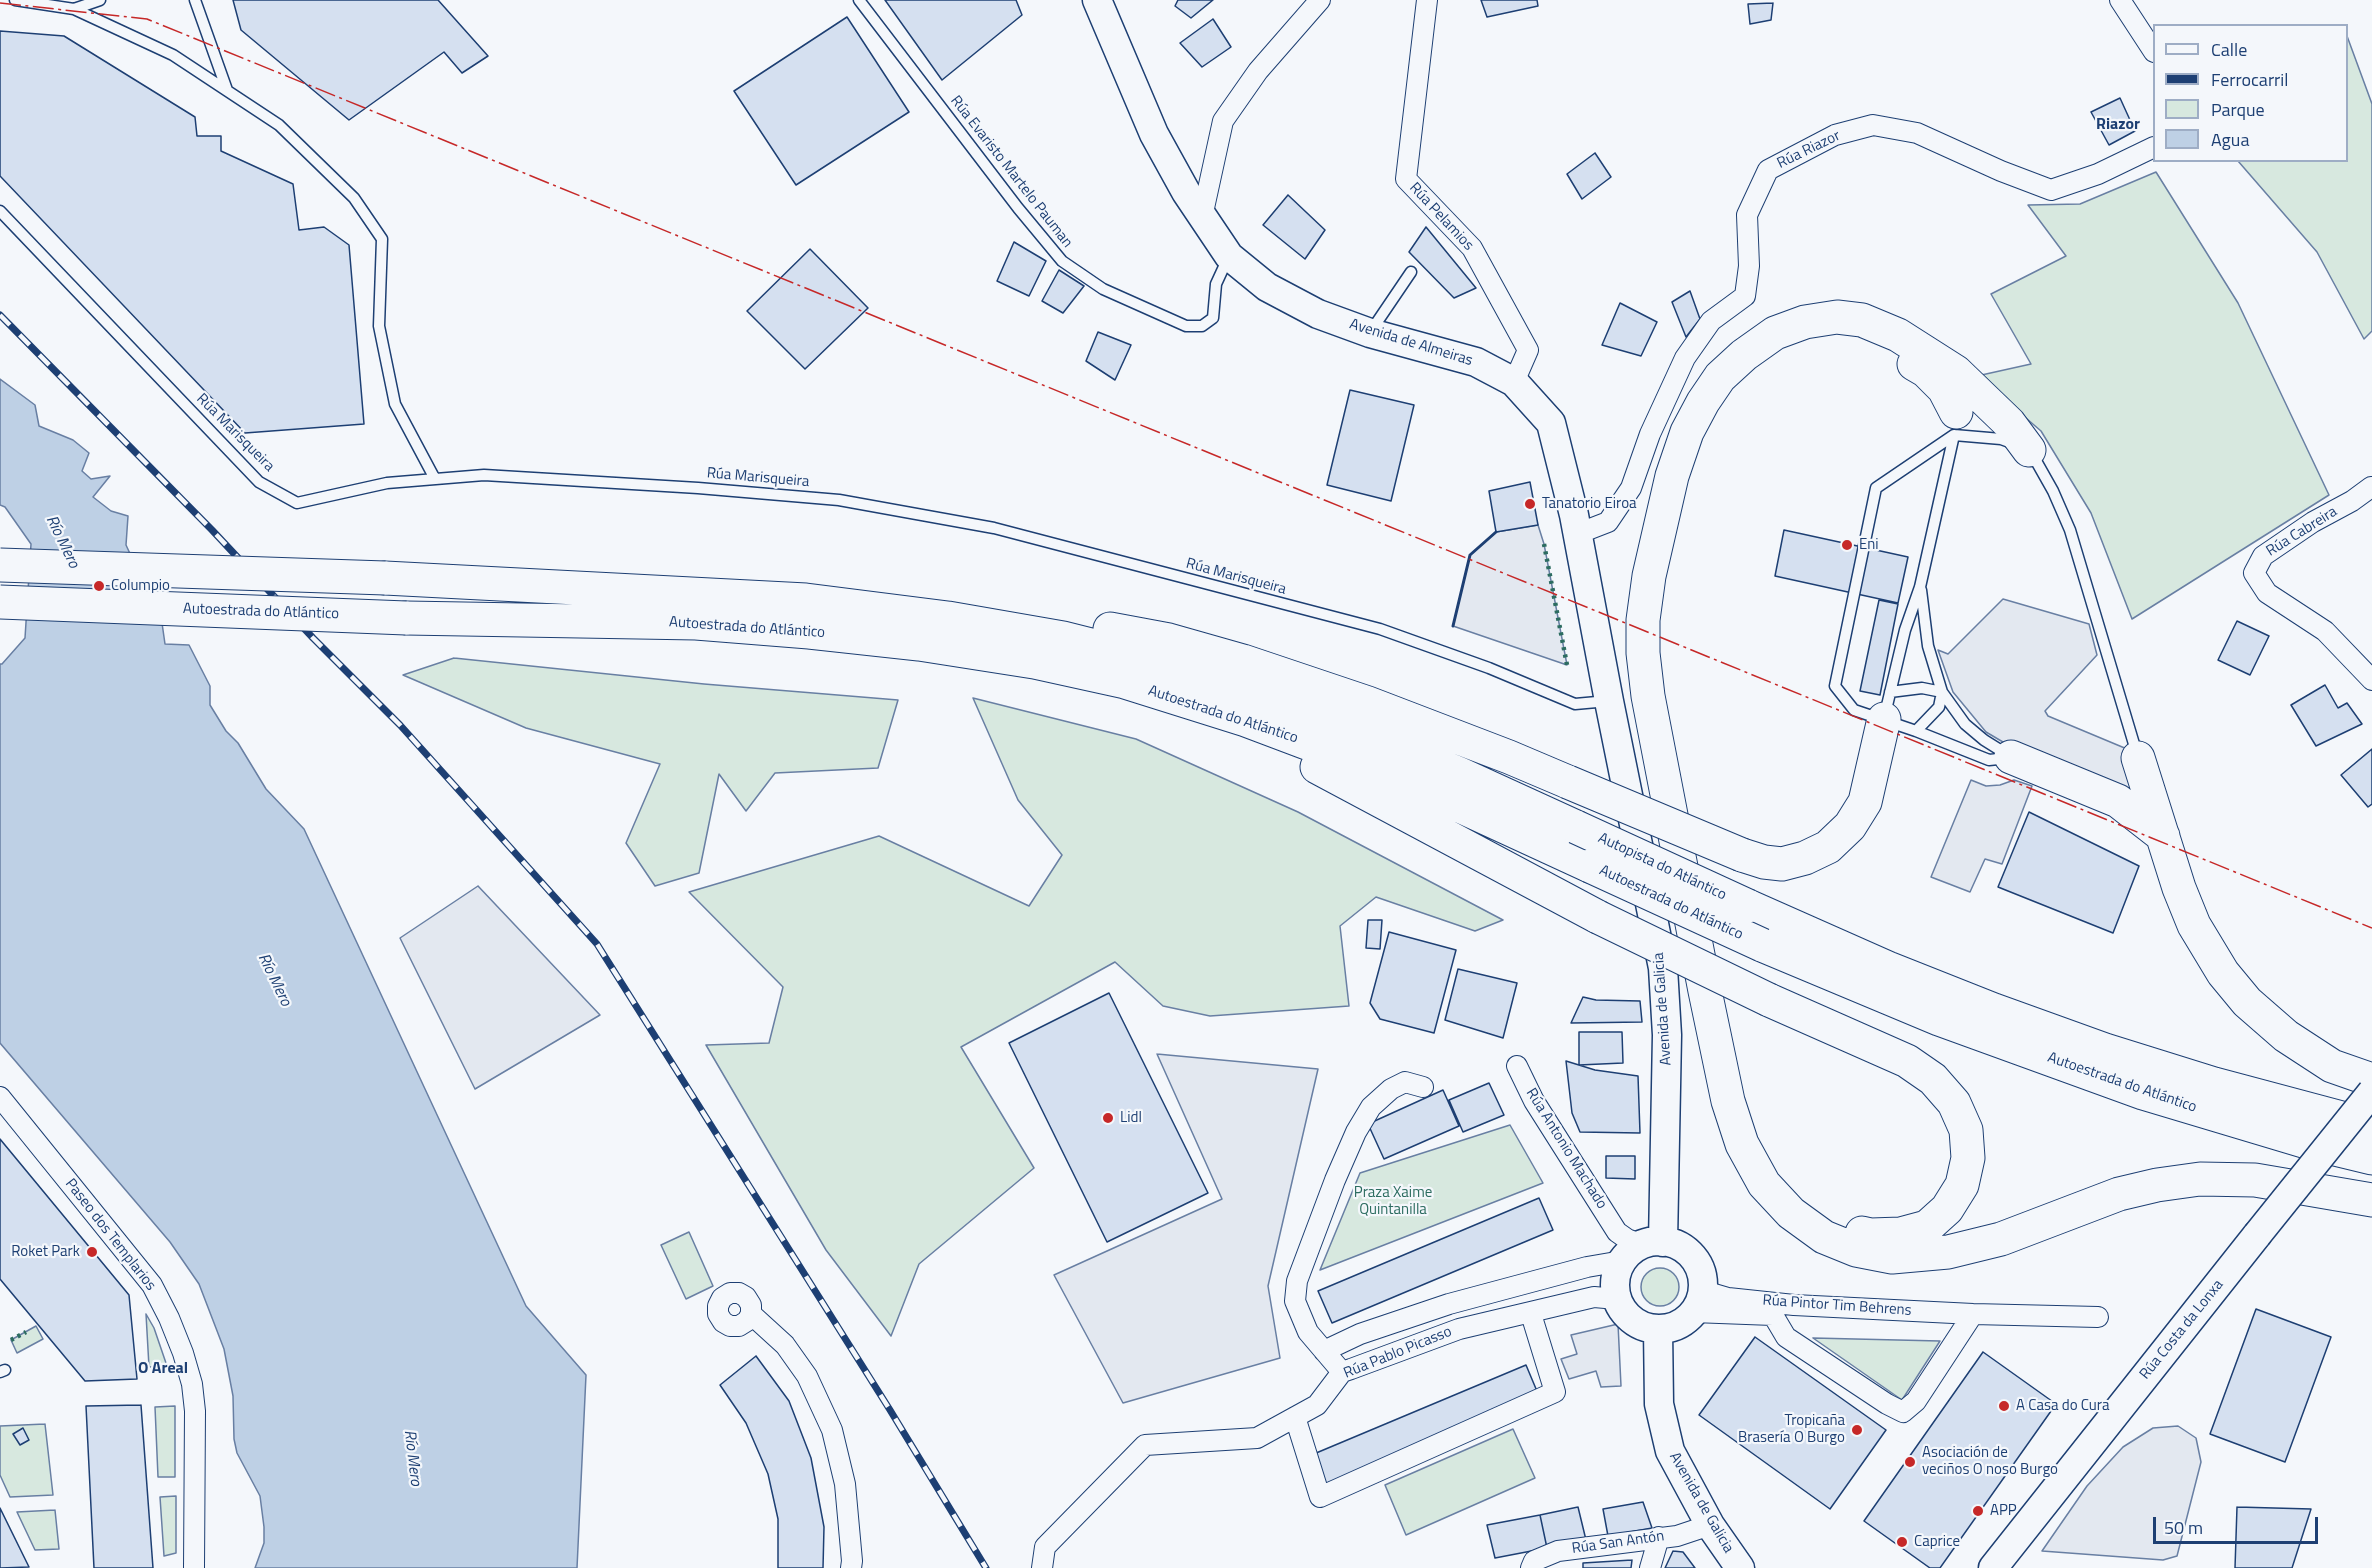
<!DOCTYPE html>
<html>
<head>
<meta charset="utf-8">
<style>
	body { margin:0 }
	#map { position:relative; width:2372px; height:1568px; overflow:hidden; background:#f4f7fb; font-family:"Titillium Web",sans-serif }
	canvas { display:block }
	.legend { position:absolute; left:2153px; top:24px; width:195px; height:138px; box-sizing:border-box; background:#f4f7fb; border:2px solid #9eadc5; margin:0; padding:8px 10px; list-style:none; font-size:18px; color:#1d3f73 }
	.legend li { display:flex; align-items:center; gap:12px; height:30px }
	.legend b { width:30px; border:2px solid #9eadc5 }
	.scale { position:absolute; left:2153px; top:1517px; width:165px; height:27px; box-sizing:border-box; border:3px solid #1d3f73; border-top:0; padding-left:8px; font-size:18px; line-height:21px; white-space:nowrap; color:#1d3f73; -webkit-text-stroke:4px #f4f7fb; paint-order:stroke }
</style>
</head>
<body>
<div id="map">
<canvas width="2372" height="1568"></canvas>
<ul class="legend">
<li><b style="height:8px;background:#f4f7fb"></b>Calle</li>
<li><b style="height:8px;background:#1d3f73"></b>Ferrocarril</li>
<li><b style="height:16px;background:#d7e8df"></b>Parque</li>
<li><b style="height:16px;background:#bed0e5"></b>Agua</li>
</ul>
<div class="scale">50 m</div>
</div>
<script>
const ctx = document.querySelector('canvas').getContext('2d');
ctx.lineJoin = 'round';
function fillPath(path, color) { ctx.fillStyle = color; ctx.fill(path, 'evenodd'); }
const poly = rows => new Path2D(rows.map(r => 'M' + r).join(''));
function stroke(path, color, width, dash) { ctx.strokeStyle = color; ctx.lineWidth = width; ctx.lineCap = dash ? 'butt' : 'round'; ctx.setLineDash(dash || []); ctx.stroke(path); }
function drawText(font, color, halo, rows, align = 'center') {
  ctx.font = font + ' "Titillium Web",sans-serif'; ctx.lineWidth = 4.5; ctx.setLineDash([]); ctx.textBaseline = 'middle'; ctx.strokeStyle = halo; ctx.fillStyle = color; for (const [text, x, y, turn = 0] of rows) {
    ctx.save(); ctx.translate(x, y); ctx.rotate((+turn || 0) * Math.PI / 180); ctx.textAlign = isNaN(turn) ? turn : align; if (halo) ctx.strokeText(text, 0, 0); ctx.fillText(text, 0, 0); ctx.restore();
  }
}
const green = poly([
	[2347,36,2372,104,2372,331,2364,339,2317,252,2238,161,2346,160,2347,36],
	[2156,172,2238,303,2329,495,2132,619,2091,513,2041,431,1977,376,2031,364,1991,294,2066,256,2028,205,2080,204,2156,172],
	[454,658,704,684,898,700,878,768,775,773,746,811,719,774,699,873,655,886,626,843,660,764,526,728,403,675,454,658],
	[973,698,1136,739,1298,812,1503,920,1475,931,1376,897,1340,926,1349,1006,1210,1016,1163,1006,1115,962,961,1047,1034,1168,919,1264,891,1336,826,1250,706,1045,769,1043,783,987,689,892,879,836,1029,906,1062,855,1018,800,973,698],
	[1510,1125,1543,1183,1320,1270,1360,1173,1510,1125],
	[689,1232,713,1286,686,1299,661,1245,689,1232],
	'1641 1287a19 19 0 1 1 38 0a19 19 0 1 1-38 0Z',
	[146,1314,154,1328,167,1366,149,1367,146,1314],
	[36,1326,43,1339,17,1353,11,1340,36,1326],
	[1813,1338,1940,1341,1902,1400,1813,1338],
	[175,1406,175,1477,158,1477,155,1407,175,1406],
	[45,1424,53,1495,10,1497,0,1475,0,1426,45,1424],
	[1513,1429,1535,1478,1406,1535,1385,1485,1513,1429],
	[176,1496,176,1553,164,1556,160,1497,176,1496],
	[55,1510,59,1549,35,1550,17,1512,55,1510]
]);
fillPath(green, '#d7e8df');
stroke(green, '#687fa3', 1.5);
const parking = poly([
	[1538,525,1544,544,1567,665,1453,626,1470,555,1496,532,1538,525],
	[2003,599,2089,624,2097,655,2045,711,2048,716,2127,749,2145,806,2008,745,1986,732,1953,692,1938,650,1948,654,2003,599],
	[1971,780,1986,786,2000,785,2014,780,2032,786,2002,864,1985,859,1970,892,1931,877,1971,780],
	[478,886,600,1015,475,1089,400,938,478,886],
	[1157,1054,1318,1069,1268,1286,1280,1358,1123,1403,1054,1275,1222,1199,1157,1054],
	[1618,1324,1621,1386,1601,1387,1596,1371,1569,1379,1561,1359,1577,1354,1571,1335,1618,1324],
	[2178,1426,2196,1438,2201,1462,2177,1556,2163,1560,2042,1551,2087,1486,2123,1447,2153,1428,2178,1426]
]);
fillPath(parking, '#e3e8f0');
stroke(parking, '#687fa3', 1.5);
const water = poly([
	[0,379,35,405,39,426,73,440,89,453,82,471,91,479,110,476,93,497,111,511,128,516,126,545,162,623,165,644,189,645,210,686,210,705,226,731,238,743,266,789,304,829,526,1306,586,1375,577,1568,255,1568,264,1543,264,1527,260,1496,237,1453,234,1439,233,1396,224,1349,199,1284,170,1242,0,1043,0,664,2,664,25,638,31,544,5,507,0,505,0,379]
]);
fillPath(water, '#bed0e5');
stroke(water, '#687fa3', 1.5);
const building = poly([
	[233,0,438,0,488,56,462,73,444,52,349,120,241,30,233,0],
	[885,0,1016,0,1022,15,942,80,885,0],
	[1178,0,1213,0,1191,18,1175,6,1178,0],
	[1481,0,1537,0,1538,6,1487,17,1481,0],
	[1773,3,1771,20,1750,24,1748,4,1773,3],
	[847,17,909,112,796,185,734,91,847,17],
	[1213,19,1231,47,1202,67,1180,43,1213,19],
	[0,31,64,36,195,117,197,136,221,136,221,151,293,184,299,230,324,227,349,245,364,424,245,433,0,176,0,31],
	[2120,98,2135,131,2109,145,2091,112,2120,98],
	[1595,153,1611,177,1582,199,1567,174,1595,153],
	[1288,195,1325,230,1305,259,1263,225,1288,195],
	[1426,227,1476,288,1454,298,1409,252,1426,227],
	[1014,242,1046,261,1029,296,997,281,1014,242],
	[810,249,868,308,805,369,747,311,810,249],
	[1059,270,1084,286,1063,313,1042,301,1059,270],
	[1690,291,1700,319,1686,337,1672,302,1690,291],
	[1620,303,1657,322,1641,356,1602,345,1620,303],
	[1098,332,1131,345,1115,380,1086,361,1098,332],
	[1350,390,1414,405,1391,501,1327,485,1350,390],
	[1530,482,1538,525,1496,532,1489,491,1530,482],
	[1784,530,1908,557,1898,603,1775,576,1784,530],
	[1879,600,1898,604,1880,695,1860,691,1879,600],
	[2237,621,2269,636,2250,675,2218,660,2237,621],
	[2325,685,2338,708,2347,703,2362,724,2316,746,2291,705,2325,685],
	[2372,749,2372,804,2368,807,2341,775,2372,749],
	[2029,812,2139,866,2113,933,1998,887,2029,812],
	[1368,920,1382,920,1380,949,1366,948,1368,920],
	[1389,932,1456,950,1434,1033,1380,1019,1370,1003,1389,932],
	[1458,969,1517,983,1503,1038,1445,1020,1458,969],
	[1109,993,1208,1193,1107,1242,1009,1043,1109,993],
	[1583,997,1596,1000,1640,1001,1642,1022,1571,1023,1583,997],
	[1579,1032,1622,1032,1623,1063,1579,1065,1579,1032],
	[1566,1061,1595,1070,1638,1076,1640,1133,1580,1132,1572,1113,1566,1061],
	[1489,1083,1504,1115,1463,1132,1449,1100,1489,1083],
	[1443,1090,1459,1126,1384,1159,1368,1124,1443,1090],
	[0,1139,129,1295,137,1379,85,1381,0,1279,0,1139],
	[1606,1156,1635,1156,1635,1179,1606,1178,1606,1156],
	[1539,1198,1553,1230,1332,1323,1318,1291,1539,1198],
	[2256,1309,2331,1337,2285,1462,2210,1434,2256,1309],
	[1755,1337,1886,1430,1830,1509,1699,1415,1755,1337],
	[1983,1352,2056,1404,1940,1568,1930,1568,1864,1521,1983,1352],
	[756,1356,789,1401,811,1458,824,1527,823,1568,778,1568,778,1519,768,1474,746,1423,720,1385,756,1356],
	[1526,1365,1539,1396,1323,1488,1309,1456,1526,1365],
	[141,1405,153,1568,94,1568,86,1406,141,1405],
	[23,1428,29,1440,20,1445,13,1434,23,1428],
	[1643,1502,1652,1528,1608,1536,1603,1509,1643,1502],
	[1578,1507,1586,1540,1547,1548,1540,1515,1578,1507],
	[2237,1507,2311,1509,2292,1568,2235,1568,2237,1507],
	[0,1508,29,1567,0,1568,0,1508],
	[1540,1515,1547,1548,1495,1558,1487,1525,1540,1515],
	[1673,1551,1683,1552,1695,1568,1665,1568,1673,1551],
	[1632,1560,1631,1568,1583,1568,1583,1563,1632,1560]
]);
fillPath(building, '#d5e0f0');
stroke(building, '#1d3f73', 1.5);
const lane = poly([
	[15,0,74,9,173,55,279,125,354,198,382,239,379,326,395,404,435,479],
	[195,0,227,90],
	[859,0,1018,208,1062,261,1103,289,1186,326,1202,326,1213,318,1216,284,1228,258],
	[74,9,100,0],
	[0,211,259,482,297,503,387,483,484,475,698,488,839,500,994,528,1380,629,1489,668,1575,704,1608,701],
	[1371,331,1411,272],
	[2031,452,2053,491,2070,530,2137,754],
	[1921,590,1928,646,1942,692,1965,724,1984,740,2008,755],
	[1890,692,1922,688,1942,692,1939,707,1916,731],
	[1885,714,1905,630,1920,587,1954,435],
	[2008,758,1989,760,1916,731,1854,710,1835,686,1876,488,1954,435,2001,439,2012,443],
	[0,1372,5,1370]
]);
const street = poly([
	[1427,0,1406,179,1472,248,1528,350,1514,382],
	[2120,0,2154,52],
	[1202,217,1223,121,1258,71,1320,0],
	[2371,487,2352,501,2313,522,2263,556,2254,573,2267,593,2325,631,2372,680],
	[1577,534,1608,522,1631,488,1650,434,1685,358,1711,321,1745,296,1749,266,1747,215,1768,170,1835,135,1873,125,1917,133,2001,171,2051,190,2098,174,2154,147],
	[1517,1066,1534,1101,1617,1232,1627,1239,1643,1245],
	[0,1097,152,1285,169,1318,183,1353,192,1384,195,1411,194,1568],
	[1703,1287,1711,1293,1728,1298,1794,1305,1973,1314,2098,1317],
	[1693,1312,1773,1315,1786,1337,1887,1404,1903,1412,1916,1401,1973,1314],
	[751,1314,747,1321,739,1326,730,1326,723,1322,718,1314,718,1306,722,1298,730,1293,739,1293,746,1297,751,1305,751,1314,785,1345,807,1376,832,1430,845,1484,852,1561,851,1568],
	[1324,1351,1360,1334,1449,1304,1587,1267,1622,1261],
	[1342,1372,1308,1332,1295,1301,1297,1281,1335,1180,1356,1132,1371,1107,1391,1089,1405,1082,1423,1087],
	[1295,1417,1320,1497,1555,1392,1531,1314],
	[1042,1568,1045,1547,1145,1445,1257,1438,1317,1405,1342,1372,1351,1369,1459,1329,1594,1297,1617,1299],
	[1531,1568,1534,1561,1558,1551,1677,1536,1710,1525],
	[1650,1568,1659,1537]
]);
const secondary = poly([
	[1097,0,1154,134,1186,192,1229,256,1267,287,1318,314,1370,333,1476,362,1514,382,1551,423,1574,515,1609,701,1663,968,1667,1035,1663,1242],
	'1615 1285a44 44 0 1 1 88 0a44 44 0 1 1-88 0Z',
	[1658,1329,1659,1404,1670,1451,1710,1525,1740,1568],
	[1993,1568,2257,1235]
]);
const highway = poly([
	[1914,364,1926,371,1944,389,1956,412],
	[2029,450,2009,423,1956,372,1898,335,1862,320,1837,317,1805,322,1775,333,1744,355,1720,377,1703,402,1687,432,1672,476,1649,576,1643,620,1643,653,1648,696,1705,991,1728,1101,1742,1144,1764,1184,1791,1213,1824,1237,1856,1250,1892,1257,1948,1252,2001,1239,2119,1194,2157,1185,2200,1179,2255,1180,2372,1200],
	[385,578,806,600,948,618,1063,638,1190,670,1302,709,1460,774,1576,827],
	[406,618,696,623,809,632,919,644,1034,662,1125,682,1246,720,1323,749,1462,807,1590,866],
	[1110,629,1169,640,1243,661,1368,703,1509,757,1568,782],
	[2011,757,2118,801,2163,836],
	[2138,758,2179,888,2194,925,2223,973,2247,1002,2286,1036,2332,1066,2372,1080],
	[1317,767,1598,917],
	[1742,855,1764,862,1782,864,1805,858,1828,847,1850,826,1865,802,1884,719],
	[1748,906,1888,968,1994,1010,2105,1050,2214,1084,2372,1126],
	[1762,945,1939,1019,2143,1093,2310,1143,2372,1158],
	[1769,1000,1907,1061,1933,1079,1954,1103,1966,1130,1968,1158,1962,1185,1947,1209,1927,1227,1901,1234,1871,1235,1862,1233]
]);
stroke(lane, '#1d3f73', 13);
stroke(street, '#1d3f73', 22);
stroke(secondary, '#1d3f73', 31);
stroke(highway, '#1d3f73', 35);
stroke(lane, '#f4f7fb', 10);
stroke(street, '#f4f7fb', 20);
stroke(secondary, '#f4f7fb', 28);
stroke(highway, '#f4f7fb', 33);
const rail = poly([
	[0,315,212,530,313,638,400,725,597,944,890,1410,986,1568]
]);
stroke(rail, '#1d3f73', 7);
stroke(rail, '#f4f7fb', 4.5, [14]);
const secondaryBridge = poly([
	[2257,1235,2372,1092]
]);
const highwayBridge = poly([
	[0,565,385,578],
	[0,602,406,618],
	[1568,782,1742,855],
	[1576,827,1748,906],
	[1590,866,1762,945],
	[1598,917,1769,1000]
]);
stroke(secondaryBridge, '#1d3f73', 31, []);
stroke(highwayBridge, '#1d3f73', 35, []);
stroke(secondaryBridge, '#f4f7fb', 28);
stroke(highwayBridge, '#f4f7fb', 33);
stroke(poly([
	[1544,544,1567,665],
	[11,1340,26,1332]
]), '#2c6c60', 4.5, [3, 4.5]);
stroke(poly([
	[1453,626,1470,555,1496,532]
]), '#1d3f73', 3);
stroke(poly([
	[0,3,147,19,2372,928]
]), '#c62828', 1.5, [21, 4.5, 3, 4.5]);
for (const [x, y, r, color] of [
	[1530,504,6,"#c62828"],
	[1847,545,6,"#c62828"],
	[99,586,6,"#c62828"],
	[1108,1118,6,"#c62828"],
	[92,1252,6,"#c62828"],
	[2004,1406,6,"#c62828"],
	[1857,1430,6,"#c62828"],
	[1910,1462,6,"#c62828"],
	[1978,1511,6,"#c62828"],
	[1902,1542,6,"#c62828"]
]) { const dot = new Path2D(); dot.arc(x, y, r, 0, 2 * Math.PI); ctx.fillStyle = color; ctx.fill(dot); stroke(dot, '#f4f7fb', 2); }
drawText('15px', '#1d3f73', '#f4f7fb', [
	["Rúa Riazor",1809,150,-26],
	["Rúa Evaristo Martelo Pauman",1011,172,52],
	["Rúa Pelamios",1441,217,47],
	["Avenida de Almeiras",1411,343,17],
	["Rúa Marisqueira",235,433,45],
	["Rúa Marisqueira",758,478,5],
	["Rúa Cabreira",2302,532,-32],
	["Rúa Marisqueira",1236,577,15],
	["Autoestrada do Atlántico",261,612,2],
	["Autoestrada do Atlántico",747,628,4],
	["Autoestrada do Atlántico",1223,715,18],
	["Autopista do Atlántico",1662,867,25],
	["Autoestrada do Atlántico",1671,903,25],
	["Avenida de Galicia",1663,1009,-94],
	["Autoestrada do Atlántico",2122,1083,19],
	["Rúa Antonio Machado",1566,1149,58],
	["Paseo dos Templarios",110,1235,52],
	["Rúa Pintor Tim Behrens",1837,1306,4],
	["Rúa Costa da Lonxa",2182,1330,-51],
	["Rúa Pablo Picasso",1398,1353,-22],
	["Avenida de Galicia",1701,1503,60],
	["Rúa San Antón",1618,1543,-8]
]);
drawText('15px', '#1d3f73', '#f4f7fb', [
	["Tanatorio Eiroa",1542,504],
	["Eni",1859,545],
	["Columpio",111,586],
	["Lidl",1120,1118],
	["Roket Park",80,1252,"right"],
	["A Casa do Cura",2016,1406],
	["Tropicaña",1845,1421,"right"],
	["Brasería O Burgo",1845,1438,"right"],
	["Asociación de",1922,1453],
	["veciños O noso Burgo",1922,1470],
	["APP",1990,1511],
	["Caprice",1914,1542]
], 'left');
drawText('15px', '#2c6c60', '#f4f7fb', [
	["Praza Xaime",1393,1193],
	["Quintanilla",1393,1210]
]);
drawText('bold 16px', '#1d3f73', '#f4f7fb', [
	["Riazor",2118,125],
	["O Areal",163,1369]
]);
drawText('italic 16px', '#1d3f73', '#f4f7fb', [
	["Río Mero",62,542,64],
	["Río Mero",274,980,64],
	["Río Mero",412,1458,83]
]);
</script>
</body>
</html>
